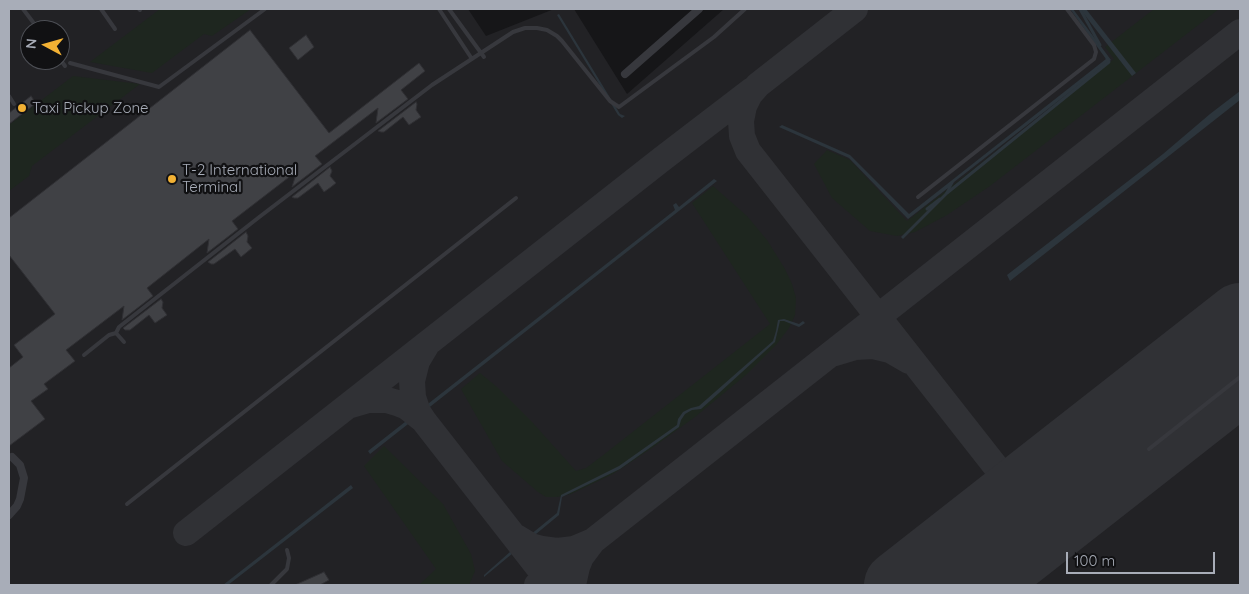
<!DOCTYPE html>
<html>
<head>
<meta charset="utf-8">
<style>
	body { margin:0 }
	#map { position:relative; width:1249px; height:594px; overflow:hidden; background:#161618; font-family:Quicksand,sans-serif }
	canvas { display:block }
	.frame { position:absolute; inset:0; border:10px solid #a8adb8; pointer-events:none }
	.north { position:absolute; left:20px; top:20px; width:50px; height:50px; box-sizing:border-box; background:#111113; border:1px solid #4d4f55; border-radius:50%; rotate:276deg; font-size:14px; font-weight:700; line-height:20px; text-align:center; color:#a8adb8 }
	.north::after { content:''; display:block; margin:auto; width:18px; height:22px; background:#f2b134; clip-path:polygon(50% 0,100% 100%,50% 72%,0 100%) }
	.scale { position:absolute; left:1066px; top:552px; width:149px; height:22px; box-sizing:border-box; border:2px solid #a8adb8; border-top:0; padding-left:6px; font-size:15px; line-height:18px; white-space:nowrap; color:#a8adb8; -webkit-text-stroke:4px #111113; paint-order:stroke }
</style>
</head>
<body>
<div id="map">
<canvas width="1249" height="594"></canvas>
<div class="frame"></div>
<div class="north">N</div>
<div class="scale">100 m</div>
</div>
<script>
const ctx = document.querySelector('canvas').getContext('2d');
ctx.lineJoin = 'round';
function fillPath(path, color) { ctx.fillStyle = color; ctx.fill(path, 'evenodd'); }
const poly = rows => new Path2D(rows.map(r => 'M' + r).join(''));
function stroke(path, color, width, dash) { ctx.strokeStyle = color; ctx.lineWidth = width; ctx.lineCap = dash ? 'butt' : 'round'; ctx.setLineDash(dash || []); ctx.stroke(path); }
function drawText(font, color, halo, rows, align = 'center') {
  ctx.font = font + ' Quicksand,sans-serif'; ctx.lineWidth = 4.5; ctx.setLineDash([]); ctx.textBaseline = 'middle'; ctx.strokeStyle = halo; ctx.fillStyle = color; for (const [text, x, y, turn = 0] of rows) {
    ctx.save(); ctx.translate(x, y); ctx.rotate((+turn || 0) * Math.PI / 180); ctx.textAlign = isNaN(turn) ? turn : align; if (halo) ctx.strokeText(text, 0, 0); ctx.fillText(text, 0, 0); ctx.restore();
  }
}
fillPath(poly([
	[9,9,468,9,486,36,554,9,574,9,627,94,724,9,1240,9,1240,585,9,585],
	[30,30,60,30,60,60,30,60]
]), '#222225');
fillPath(poly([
	[160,9,251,9,212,36,204,34,152,73,90,62],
	[1154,9,1219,9,990,186,947,215,915,232,897,236,870,231,832,198,814,164,827,150,850,160,907,221,1114,59,1105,47],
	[73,76,140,84,32,166,29,176,9,191,9,125],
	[713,186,747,216,767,240,785,269,792,284,796,298,795,315,789,328,776,345,746,375,695,417,652,448,613,474,571,494,557,497,546,497,538,492,502,461,461,389,480,373,497,387,533,423,576,471,586,468,602,456,770,324,692,203],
	[384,446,443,504,471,554,475,571,469,585,419,585,436,569,364,466]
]), '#1e261f');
fillPath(poly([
	[1070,9,1073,9,1111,60,954,182,947,195,903,239,901,237,945,193,948,188,908,219,849,158,779,127,782,125,850,155,909,214,1106,59],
	[1080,9,1086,9,1136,73,1132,76],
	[559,14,620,114,625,116,622,118,618,115,557,15],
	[1240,91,1240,100,1010,281,1007,275,1163,154,1210,114],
	[714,179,717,181,370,454,368,451,675,210,673,205,676,203,679,207],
	[784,319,799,324,803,321,805,323,799,327,784,321,780,321,775,342,719,393,701,409,692,410,685,414,681,420,679,427,620,469,562,497,559,515,484,577,484,575,519,544,557,513,561,495,619,466,677,425,678,419,683,412,691,408,699,406,773,341,776,331,778,320],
	[351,485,353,488,228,585,223,585]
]), '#2c353c');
stroke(poly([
	[1080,9,1100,45],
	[947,193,1109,62,1107,58],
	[927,209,940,199]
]), '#2c353c', 3);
stroke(poly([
	[855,9,758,85,750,94,744,106,741,121,742,136,748,151,1011,486,1018,493,1032,502,1043,505,1062,506,1079,502,1093,493,1149,449],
	[426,346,417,361,412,381,413,397,418,412,424,421,552,585],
	[835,353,855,347,873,346,890,350,909,361],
	[351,405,368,400,387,400,397,403,407,407,422,419,420,416],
	[186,533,662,159,752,90],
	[516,537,531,546,542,549,557,551,574,549,593,541,581,557,577,567,573,585],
	[537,585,1240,32],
	[975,585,1007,560,1016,548,1019,541,1022,528,1023,517,1020,503,1011,486]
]), '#303135', 26);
stroke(poly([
	[898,585,1240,317],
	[980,585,1240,381]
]), '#303135', 68);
const building = poly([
	[250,30,329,133,419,63,425,71,401,90,408,99,376,123,378,108,315,156,322,164,292,187,297,171,232,221,238,229,207,253,209,239,147,288,153,296,122,320,124,306,66,350,75,361,44,384,48,389,31,401,45,419,9,446,9,368,23,357,14,345,55,314,9,255,9,218,250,30],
	[306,35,314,47,298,60,289,48,306,35],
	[31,96,36,103,9,124,9,113,31,96],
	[416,102,417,104,416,110,421,117,409,125,403,117,384,132,381,132,378,131,416,102],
	[330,167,332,171,330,176,336,183,331,187,324,192,318,183,298,198,294,198,292,197,330,167],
	[246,232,248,236,247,242,252,248,241,257,235,249,214,264,211,264,208,262,246,232],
	[161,299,163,302,162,308,167,315,155,323,149,315,130,330,125,330,123,328,161,299],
	[324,572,329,580,320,585,295,585,324,572]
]);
fillPath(building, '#404145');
stroke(building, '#303034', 1);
stroke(poly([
	[23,9,39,30],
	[101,9,115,29],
	[139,9,140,10],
	[439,9,472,59],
	[449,9,484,57],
	[60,59,65,66],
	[70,63,159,87,265,9],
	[9,96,14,104],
	[918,197,1094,59,1096,52,1094,45,1067,9],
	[116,333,124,342],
	[84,355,109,335,116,333,119,327,258,218,432,85,513,32,525,28,537,28,547,30,557,36,562,41,610,101,619,107,714,37,745,9],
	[1149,449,1240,377],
	[127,504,516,198],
	[271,585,287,569,289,558,287,550]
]), '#37383d', 4);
stroke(poly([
	[625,74,699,9],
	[9,515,17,506,20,499,24,478,20,465,12,457]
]), '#37383d', 8);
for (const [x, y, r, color] of [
	[22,108,5,"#f2b134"],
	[172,179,5,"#f2b134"]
]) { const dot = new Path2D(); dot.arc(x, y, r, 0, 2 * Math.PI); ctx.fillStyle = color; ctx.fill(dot); stroke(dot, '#111113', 2); }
drawText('15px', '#a8adb8', '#111113', [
	["Taxi Pickup Zone",32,108],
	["T-2 International",182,170],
	["Terminal",182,187]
], 'left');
</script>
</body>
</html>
